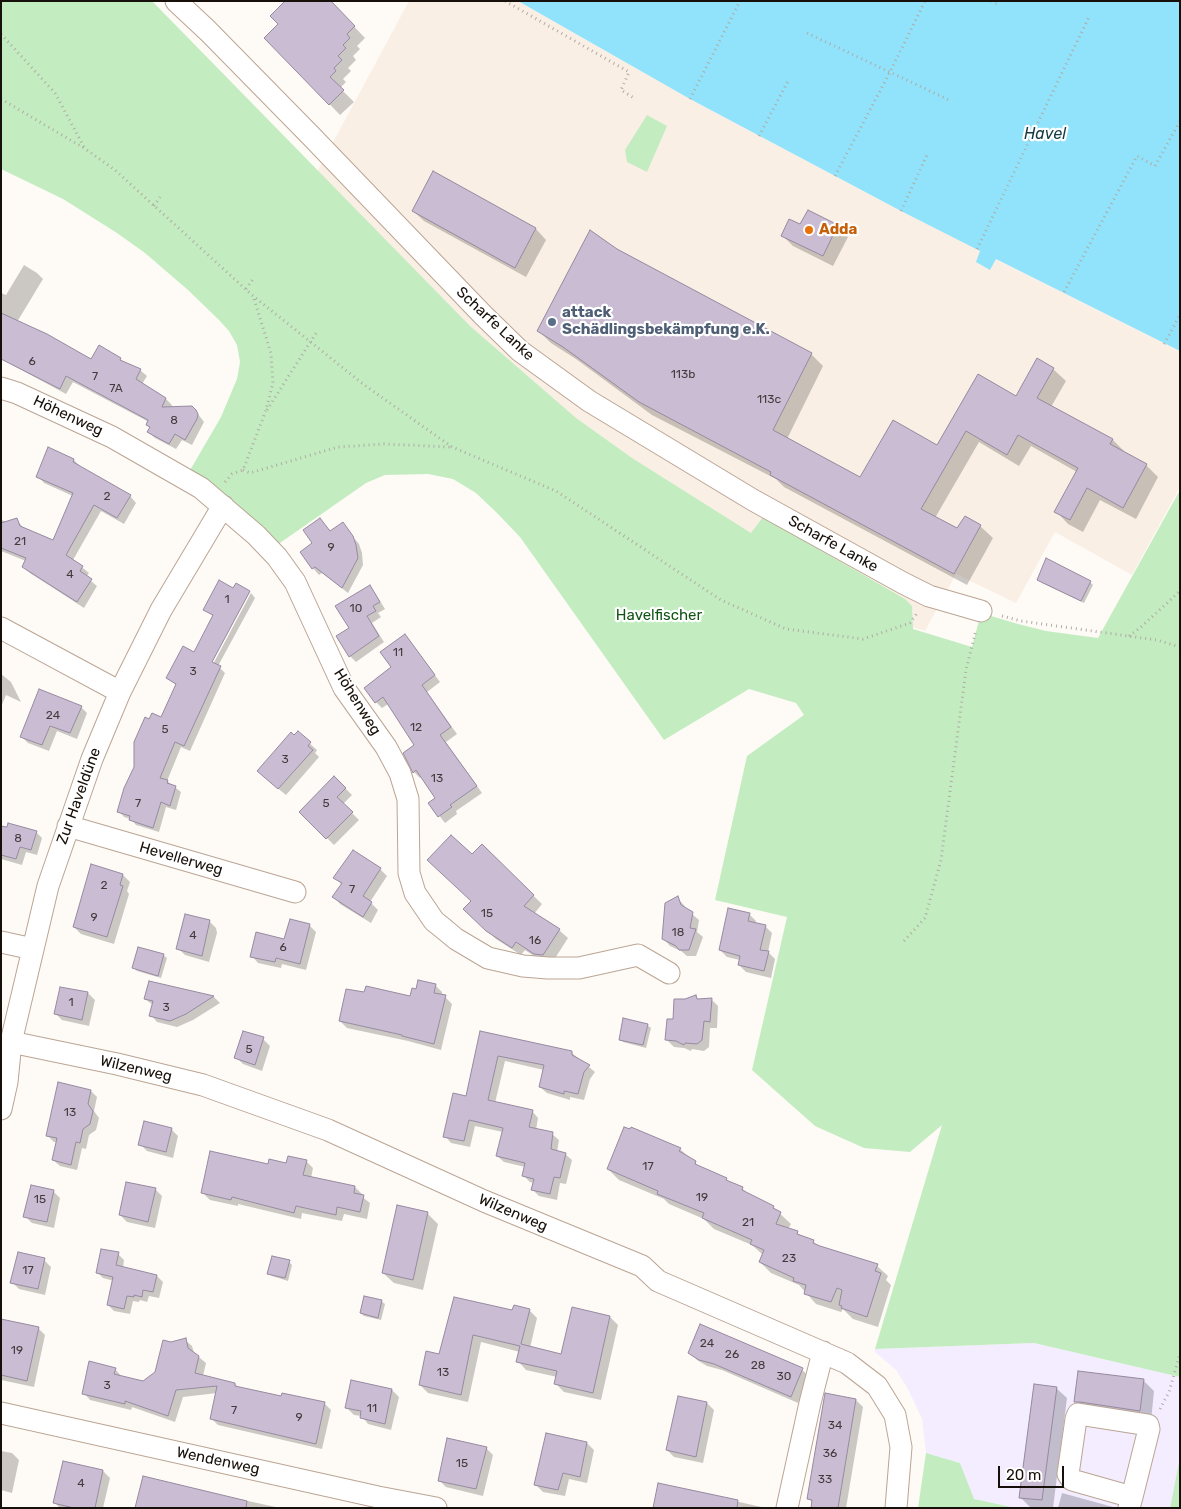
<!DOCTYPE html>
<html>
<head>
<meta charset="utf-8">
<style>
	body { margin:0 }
	#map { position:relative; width:1181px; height:1509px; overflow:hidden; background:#fefaf6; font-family:Rubik,sans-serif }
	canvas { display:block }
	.frame { position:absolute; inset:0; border:2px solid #170f09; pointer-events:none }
	.scale { position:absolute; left:998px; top:1466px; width:66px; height:22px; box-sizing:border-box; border:2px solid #170f09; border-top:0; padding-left:6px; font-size:15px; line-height:18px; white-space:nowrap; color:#170f09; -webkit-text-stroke:4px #fff; paint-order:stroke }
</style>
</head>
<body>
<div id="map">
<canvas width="1181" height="1509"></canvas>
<div class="frame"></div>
<div class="scale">20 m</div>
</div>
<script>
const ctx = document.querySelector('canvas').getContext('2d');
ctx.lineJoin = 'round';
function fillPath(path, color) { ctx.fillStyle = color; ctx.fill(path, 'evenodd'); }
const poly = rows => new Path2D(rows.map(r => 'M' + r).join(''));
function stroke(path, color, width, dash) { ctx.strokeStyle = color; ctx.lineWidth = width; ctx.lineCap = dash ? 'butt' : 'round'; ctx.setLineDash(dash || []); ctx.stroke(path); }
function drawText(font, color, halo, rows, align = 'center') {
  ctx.font = font + ' Rubik,sans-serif'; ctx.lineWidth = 4.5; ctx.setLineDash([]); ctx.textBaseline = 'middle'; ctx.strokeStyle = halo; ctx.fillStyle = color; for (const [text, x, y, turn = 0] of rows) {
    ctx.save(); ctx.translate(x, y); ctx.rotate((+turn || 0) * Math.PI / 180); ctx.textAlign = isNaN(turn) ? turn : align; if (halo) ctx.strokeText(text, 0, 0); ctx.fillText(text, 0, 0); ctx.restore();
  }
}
fillPath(poly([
	[409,1,518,1,690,99,901,211,981,251,990,269,996,259,1180,351,1180,487,1132,575,1055,532,1016,603,956,574,925,631,851,607,275,250]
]), '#faefe5');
fillPath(poly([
	[1034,1343,1180,1377,1180,1457,1170,1508,1016,1508,973,1499,960,1463,926,1453,922,1419,908,1389,896,1370,875,1352,875,1349]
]), '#f3edff');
fillPath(poly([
	[1,1,152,1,470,326,576,418,632,458,751,533,763,517,905,599,912,606,913,629,972,647,981,613,1018,624,1046,631,1098,638,1180,490,1180,1377,1034,1343,875,1349,942,1125,910,1152,864,1148,815,1126,752,1070,787,917,715,900,747,756,804,715,796,703,749,689,664,740,520,537,497,513,476,493,453,479,428,474,385,475,366,483,277,545,189,472,221,417,237,379,240,362,237,345,229,331,219,320,188,290,145,253,117,233,63,199,1,169],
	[647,115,667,126,647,172,627,162,625,150],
	[926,1453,960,1463,974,1499,1016,1508,918,1508],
	[1180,1457,1180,1508,1170,1508]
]), '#c3edc0');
fillPath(poly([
	[518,1,1180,1,1180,351,996,259,990,270,976,262,980,251,901,211,690,99]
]), '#90e3fb');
fillPath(poly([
	[330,1,365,38,357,46,360,49,353,56,356,60,348,68,351,71,343,79,346,82,340,88,354,102,340,115,266,38],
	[434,173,536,229,546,240,526,277,424,221,413,211],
	[801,226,837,226,848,237,833,266,793,246,782,235],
	[617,250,811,354,823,366,787,439,861,478,937,447,1017,398,1053,369,1066,381,1051,407,1113,440,1125,452,1146,465,1158,477,1136,519,1100,500,1083,532,1068,524,1056,511,1077,472,1031,446,1019,466,979,442,935,518,957,530,980,526,993,538,967,585,784,487,776,479,652,415,576,359,551,343,539,331],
	[24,265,37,273,43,279,17,322,92,361,120,359,124,362,140,370,147,376,142,384,166,399,172,405,171,408,198,414,204,422,192,445,182,440,176,449,155,438,148,432,151,427,149,422,73,382,66,394,1,359,1,293,6,295],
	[74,460,80,466,79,467,130,496,136,503,124,524,101,511,73,560,89,573,86,577,97,586,84,608,30,573,24,567,26,561,1,551,1,520,8,522,17,520,24,529,53,541,73,496,44,483,38,476],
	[320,519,331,532,342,524,359,544,362,553,363,565,348,593,322,573,319,575,313,568,314,543],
	[1039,580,1090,582,1093,585,1084,603,1042,583],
	[236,585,250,592,208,667,211,668,251,593,255,598,218,666,225,673,190,751,181,747,167,781,181,792,176,810,166,807,159,832,136,825,131,819,124,817,119,811,136,767,150,721,162,719,176,685,167,678,194,653,214,617,204,609,234,590],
	[369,587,375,593,385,609,378,613,381,617,372,623,384,642,356,662,350,656,338,636,350,629],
	[405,635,440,682,427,692,457,734,446,742,482,793,456,811,457,814,445,823,430,804,436,799,422,776,420,778,414,772,416,745,388,704,382,708,376,702,393,668],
	[1,674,11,682,21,702,6,695,1,707],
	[81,707,87,713,77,739,57,731,49,751,28,743,21,736],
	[298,733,317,750,315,753,319,757,286,795,265,778],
	[334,777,352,795,343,804,359,820,334,845,301,812],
	[1,829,36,832,42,838,37,855,26,852,22,865,1,859],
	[482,846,542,904,534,914,559,930,568,938,552,963,544,963,525,950,521,955,496,939,465,909,473,902,472,856],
	[380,869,387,876,370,902,378,910,371,923,340,904,334,897,342,885,335,878],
	[123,875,130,882,127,891,129,894,114,944,81,934,74,927],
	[677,898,684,905,686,909,699,920,697,932,703,937,696,956,687,956,681,951,670,946,663,938],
	[749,914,756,921,755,924,765,926,772,933,768,952,775,959,771,978,746,972,739,965,740,960,727,957,720,950],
	[209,921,216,928,217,933,209,962,185,955,178,948],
	[309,925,316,932,306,970,282,964,281,968,258,963,252,956,285,940],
	[163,955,167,958,161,978,137,971,134,968],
	[149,982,214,997,220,1003,193,1020,177,1027,157,1022,151,1015,153,1005,145,999],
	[435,985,442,992,442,996,445,997,452,1004,441,1050,408,1041,347,1028,340,1021,411,997,417,990],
	[88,993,95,1000,89,1026,62,1020,55,1013],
	[695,997,699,1000,711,999,718,1006,717,1028,710,1028,709,1047,704,1051,692,1049,691,1051,684,1048,674,1047,667,1040,685,1001],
	[647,1025,651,1028,646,1048,623,1042,620,1039],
	[481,1033,572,1053,595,1072,590,1079,584,1100,570,1097,570,1100,547,1093,540,1087,544,1070,505,1061,495,1103,532,1111,538,1118,536,1130,552,1134,559,1140,557,1152,565,1154,572,1160,566,1184,560,1183,557,1200,539,1196,533,1190,534,1183,530,1182,524,1176,525,1167,504,1162,497,1156,503,1132,475,1126,470,1147,451,1143,445,1136,467,1097],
	[263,1039,270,1046,262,1071,243,1064,236,1057],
	[91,1091,97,1097,94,1111,99,1118,96,1130,89,1135,86,1149,82,1148,77,1170,60,1166,53,1160,57,1142,54,1142,47,1135],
	[171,1129,178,1136,173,1158,147,1151,140,1144],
	[680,1149,701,1168,726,1179,730,1183,742,1188,748,1194,773,1207,791,1224,788,1229,813,1241,820,1248,877,1266,888,1276,886,1280,891,1285,878,1327,853,1319,843,1309,841,1312,816,1304,799,1285,771,1273,760,1262,763,1255,752,1245,714,1229,704,1219,669,1204,664,1199,619,1180,608,1169],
	[306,1161,313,1168,311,1178,355,1187,362,1194,361,1196,370,1203,367,1219,344,1214,342,1221,302,1213,301,1219,238,1204,238,1206,210,1200,203,1193,269,1166],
	[155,1189,162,1196,155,1228,127,1222,120,1215],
	[53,1191,60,1198,54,1228,32,1223,25,1216],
	[427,1213,438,1224,423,1290,394,1283,383,1273],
	[118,1254,124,1260,123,1268,157,1276,163,1282,159,1298,149,1296,147,1302,140,1300,139,1302,133,1301,130,1314,114,1311,108,1305,114,1281,103,1278,97,1272],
	[44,1260,51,1267,45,1295,19,1289,12,1282],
	[289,1262,292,1265,288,1281,272,1276,269,1273],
	[455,1299,513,1312,529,1310,537,1318,530,1348,562,1356,610,1317,618,1325,601,1400,564,1392,556,1384,557,1377,526,1370,518,1361,520,1352,481,1342,468,1402,428,1393,420,1385,440,1356],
	[381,1301,385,1304,381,1320,364,1316,361,1313],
	[1,1320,38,1328,45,1335,34,1387,1,1380],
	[185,1340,192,1346,194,1353,206,1363,203,1376,235,1384,240,1389,282,1398,324,1403,331,1410,322,1449,218,1425,211,1418,217,1393,183,1397,175,1422,132,1407,131,1410,90,1400,84,1393,115,1369,122,1377,143,1382,156,1373,171,1344],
	[690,1353,802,1370,809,1376,798,1403,722,1370,707,1366,697,1360],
	[1079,1372,1144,1381,1154,1391,1151,1421,1086,1412,1075,1402],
	[352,1382,392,1390,399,1397,391,1430,368,1424,362,1416,354,1415,347,1408],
	[1056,1388,1067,1398,1053,1508,1031,1508,1020,1497],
	[826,1395,856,1400,863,1407,846,1508,812,1508,813,1503,808,1498],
	[707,1403,714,1410,703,1463,674,1457,667,1450],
	[587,1443,594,1450,587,1483,569,1479,565,1496,543,1492,536,1485],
	[486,1448,493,1455,483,1496,446,1487,439,1480],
	[1,1451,12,1453,19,1460,12,1493,1,1490],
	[64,1463,103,1471,110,1478,103,1508,60,1508,55,1503],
	[144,1478,280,1508,136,1508],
	[659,1484,766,1508,654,1508],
	[1062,1493,1113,1507,1113,1508,1058,1508]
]), '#0003');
const building = poly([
	[285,1,331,1,355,26,347,34,350,38,343,45,346,48,338,56,342,60,334,68,336,71,330,77,344,90,329,105,264,38,278,24,270,16,285,1],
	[433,171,536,228,515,268,412,211,433,171],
	[808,210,838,225,823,256,781,236,789,219,800,224,808,210],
	[590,230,617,249,812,353,773,430,860,477,893,420,937,445,978,374,1016,396,1037,358,1054,368,1037,398,1113,439,1110,444,1147,464,1123,508,1087,488,1070,520,1054,512,1078,468,1018,435,1007,455,966,431,921,509,957,528,965,516,981,525,954,574,770,475,771,472,639,402,563,347,537,331,590,230],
	[1,313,47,334,91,359,99,345,121,358,120,360,141,369,136,379,166,398,162,407,192,406,196,410,198,414,197,419,185,440,175,434,169,444,147,432,150,427,146,425,148,420,66,376,60,389,1,359,1,313],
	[48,447,74,459,73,462,131,495,117,518,94,505,66,555,83,566,80,571,92,579,77,602,22,567,26,558,1,548,1,523,17,518,20,526,53,540,73,493,36,477,48,447],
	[320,518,330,531,343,522,353,536,356,545,358,558,342,588,315,567,312,569,300,552,312,543,303,530,320,518],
	[1046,558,1091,581,1081,601,1037,580,1046,558],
	[219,580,233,588,236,583,250,591,212,662,221,666,184,746,175,742,160,778,168,780,167,783,176,786,170,806,161,802,153,828,129,820,130,816,117,812,124,788,134,767,134,742,145,717,149,719,152,713,161,717,176,684,166,678,183,646,194,652,213,615,203,610,219,580],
	[370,585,380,602,373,606,376,611,367,616,379,636,349,657,336,636,349,628,335,606,370,585],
	[405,634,435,675,422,685,451,727,440,735,477,786,450,805,452,807,438,817,428,803,435,798,416,770,413,773,403,753,414,745,383,697,375,703,364,688,391,667,380,652,405,634],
	[39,689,82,706,70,733,50,726,42,745,20,737,39,689],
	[298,731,311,742,308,746,313,750,278,789,257,771,291,732,294,735,298,731],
	[334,776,346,788,337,797,353,812,326,839,299,812,334,776],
	[8,823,37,831,31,850,20,847,16,859,1,855,1,826,7,827,8,823],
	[451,835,472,854,482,844,534,895,524,906,560,929,543,955,534,954,516,942,512,948,486,931,463,909,471,901,427,860,451,835],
	[353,850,381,868,363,896,372,902,363,917,332,897,342,883,333,878,353,850],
	[91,864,123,874,120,885,123,886,107,937,73,927,91,864],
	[678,896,681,905,693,912,690,928,696,929,689,950,679,950,676,946,662,939,665,903,678,896],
	[728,908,750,913,748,921,766,925,760,950,769,951,764,971,738,965,740,956,719,950,728,908],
	[185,914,210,920,202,956,176,949,185,914],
	[290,919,310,924,300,964,276,958,275,962,250,957,256,932,284,939,290,919],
	[138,947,164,954,158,976,132,968,138,947],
	[418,980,436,984,434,993,446,995,434,1044,402,1036,402,1035,339,1021,346,989,364,992,366,986,410,996,412,988,416,989,418,980],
	[149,981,214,996,186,1014,170,1021,149,1016,153,1001,144,999,149,981],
	[60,987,88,992,82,1020,54,1014,60,987],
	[696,995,697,999,712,998,710,1022,704,1021,702,1040,697,1044,685,1043,684,1045,676,1041,665,1040,667,1019,673,1019,674,999,685,999,696,995],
	[623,1018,648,1024,643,1045,619,1040,623,1018],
	[243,1031,264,1037,255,1065,234,1058,243,1031],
	[480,1031,572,1051,572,1055,590,1065,584,1072,578,1094,564,1091,564,1094,539,1087,544,1065,498,1056,488,1100,533,1110,529,1127,553,1132,551,1149,566,1153,560,1178,554,1177,550,1194,531,1190,534,1179,522,1176,525,1163,496,1156,503,1128,469,1120,464,1141,443,1137,453,1093,466,1096,480,1031],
	[58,1082,91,1090,88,1104,93,1111,90,1124,83,1129,80,1143,76,1142,71,1165,52,1160,57,1138,46,1136,58,1082],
	[144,1121,172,1128,166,1152,138,1145,144,1121],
	[624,1127,630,1129,631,1127,681,1148,679,1151,696,1161,695,1164,727,1178,726,1180,743,1187,742,1190,774,1206,773,1208,781,1212,776,1224,798,1231,797,1234,814,1240,813,1243,820,1246,878,1264,875,1271,881,1273,867,1317,841,1308,842,1306,839,1305,842,1290,837,1288,831,1302,804,1294,806,1285,793,1281,794,1278,759,1262,764,1250,750,1244,752,1240,702,1218,704,1213,657,1194,658,1191,607,1169,624,1127],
	[210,1151,268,1164,269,1159,286,1163,288,1156,307,1160,303,1175,355,1186,354,1193,364,1195,360,1212,337,1207,336,1215,296,1206,294,1213,232,1197,231,1200,201,1193,210,1151],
	[126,1182,156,1188,148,1222,119,1215,126,1182],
	[31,1185,54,1190,47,1222,23,1217,31,1185],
	[397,1205,428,1212,413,1280,382,1273,397,1205],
	[101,1249,119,1252,116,1265,157,1275,153,1292,143,1290,142,1297,134,1295,134,1297,127,1296,124,1309,107,1305,113,1277,96,1273,101,1249],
	[18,1252,45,1258,38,1289,10,1283,18,1252],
	[272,1256,290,1260,285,1278,267,1274,272,1256],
	[364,1296,382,1300,378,1318,360,1313,364,1296],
	[454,1297,512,1310,514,1305,530,1309,521,1344,561,1354,572,1307,610,1316,593,1393,554,1384,557,1371,516,1362,520,1346,473,1335,461,1395,419,1385,426,1351,439,1354,454,1297],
	[1,1319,39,1327,27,1381,1,1375,1,1319],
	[700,1324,803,1368,791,1397,714,1364,699,1360,688,1353,700,1324],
	[186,1338,188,1348,199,1356,195,1373,235,1383,235,1386,281,1396,282,1393,325,1402,316,1444,210,1419,217,1386,176,1390,168,1416,125,1401,125,1404,82,1394,89,1361,116,1368,114,1374,143,1381,155,1372,163,1340,171,1342,186,1338],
	[1078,1371,1144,1379,1140,1411,1080,1402,1074,1402,1078,1371],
	[351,1380,392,1389,385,1424,360,1418,361,1411,345,1408,351,1380],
	[1034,1384,1057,1387,1042,1500,1019,1498,1034,1384],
	[825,1393,856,1399,838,1508,811,1508,812,1500,807,1499,825,1393],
	[678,1396,707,1402,696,1457,666,1450,678,1396],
	[546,1433,587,1442,580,1477,563,1473,558,1490,534,1485,546,1433],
	[447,1438,487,1447,476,1489,438,1481,447,1438],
	[63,1461,103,1470,95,1508,74,1508,53,1503,63,1461],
	[143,1476,247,1501,246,1508,135,1508,143,1476],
	[658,1483,738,1500,737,1508,653,1508,658,1483]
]);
fillPath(building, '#c9bcd3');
stroke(building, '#968aa0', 1);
const minor = poly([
	[176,1,208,31,312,137,483,315,520,351,589,401,753,500,903,583,929,596,981,611],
	[1,388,17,393,112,437,201,488,256,535,277,557,295,582,344,688,386,747,400,773,408,799,409,873,415,893,434,921,444,929,456,939,488,958,523,966,548,968,579,968,638,955,669,973],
	[1,628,120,692],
	[68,826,295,892],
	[1,942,33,949],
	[11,1042,117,1064,203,1085,328,1130,484,1201,642,1266,658,1281,847,1363,877,1386,895,1415,901,1447,896,1508],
	[1,1109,7,1082,11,1042,48,886,92,759,120,692,161,610,223,506],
	[1,1413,378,1497,436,1508],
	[787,1508,810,1403,823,1352],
	[1129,1508,1132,1497,1149,1429,1148,1425,1078,1414,1076,1419,1068,1474,1072,1480,1132,1497]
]);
stroke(minor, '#bba594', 23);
stroke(poly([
	[505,1,629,72,621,90,634,98],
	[991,1,1000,5],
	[807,33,949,100],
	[1,34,55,93,84,147],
	[1,99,84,148,115,170,252,295,363,384,452,447,556,491,721,600,786,629,863,639,910,623,917,613],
	[690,99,740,1],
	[759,136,788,81],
	[835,176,890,72,925,1],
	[154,206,160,197],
	[901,211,927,155],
	[977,249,1089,17],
	[246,289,253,279],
	[1064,292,1137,156,1155,166,1180,121],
	[1164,344,1180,315],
	[267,410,318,330],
	[243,470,250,473,338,447,384,444,451,447],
	[225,482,232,474,243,470,265,413,273,383,271,353,253,296],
	[1002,616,1021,621,1157,640,1180,647],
	[1129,636,1140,628,1180,591],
	[904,941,925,918,941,860,966,670,976,630],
	[1160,1409,1169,1392,1180,1354]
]), '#b0aba6', 3, [1, 4]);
stroke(minor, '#fff', 21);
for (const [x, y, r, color] of [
	[809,230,5,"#e8710a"],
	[552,322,5,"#5c6f8a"]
]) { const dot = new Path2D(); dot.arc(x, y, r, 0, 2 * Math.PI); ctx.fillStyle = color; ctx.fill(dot); stroke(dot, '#fff', 2); }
drawText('12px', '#443a3c', null, [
	["6",32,362],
	["113b",683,375],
	["7",95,377],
	["7A",116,389],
	["113c",769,400],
	["8",174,421],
	["2",107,497],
	["21",20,542],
	["9",331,548],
	["4",70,575],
	["1",227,600],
	["10",356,609],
	["11",398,653],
	["3",193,672],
	["24",53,716],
	["12",416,728],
	["5",165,730],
	["3",285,760],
	["13",437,779],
	["7",138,804],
	["5",326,804],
	["8",18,839],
	["2",104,886],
	["7",352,890],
	["15",487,914],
	["9",94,918],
	["18",678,933],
	["4",193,936],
	["16",535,941],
	["6",283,948],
	["1",71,1003],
	["3",166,1008],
	["5",249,1050],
	["13",70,1113],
	["17",648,1167],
	["19",702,1198],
	["15",40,1200],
	["21",748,1223],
	["23",789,1259],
	["17",28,1271],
	["24",707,1344],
	["19",17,1351],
	["26",732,1355],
	["28",758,1366],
	["13",443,1373],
	["30",784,1377],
	["3",107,1386],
	["11",372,1409],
	["7",234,1411],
	["9",299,1418],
	["34",835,1426],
	["36",830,1454],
	["15",462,1464],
	["33",825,1480],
	["4",81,1484]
]);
drawText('bold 15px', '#c56008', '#fff', [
	["Adda",819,230]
], 'left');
drawText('bold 15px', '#4e5e75', '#fff', [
	["attack",562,313],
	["Schädlingsbekämpfung e.K.",562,330]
], 'left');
drawText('15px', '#170f09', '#fff', [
	["Scharfe Lanke",495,324,43],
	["Höhenweg",68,416,25],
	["Scharfe Lanke",833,544,29],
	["Höhenweg",357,702,58],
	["Zur Haveldüne",79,796,-70],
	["Hevellerweg",181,859,16],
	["Wilzenweg",136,1069,13],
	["Wilzenweg",513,1213,23],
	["Wendenweg",218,1461,12]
]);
drawText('15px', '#125514', '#fff', [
	["Havelfischer",659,616]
]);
drawText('italic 16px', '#153c46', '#fff', [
	["Havel",1045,134]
]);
</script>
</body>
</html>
